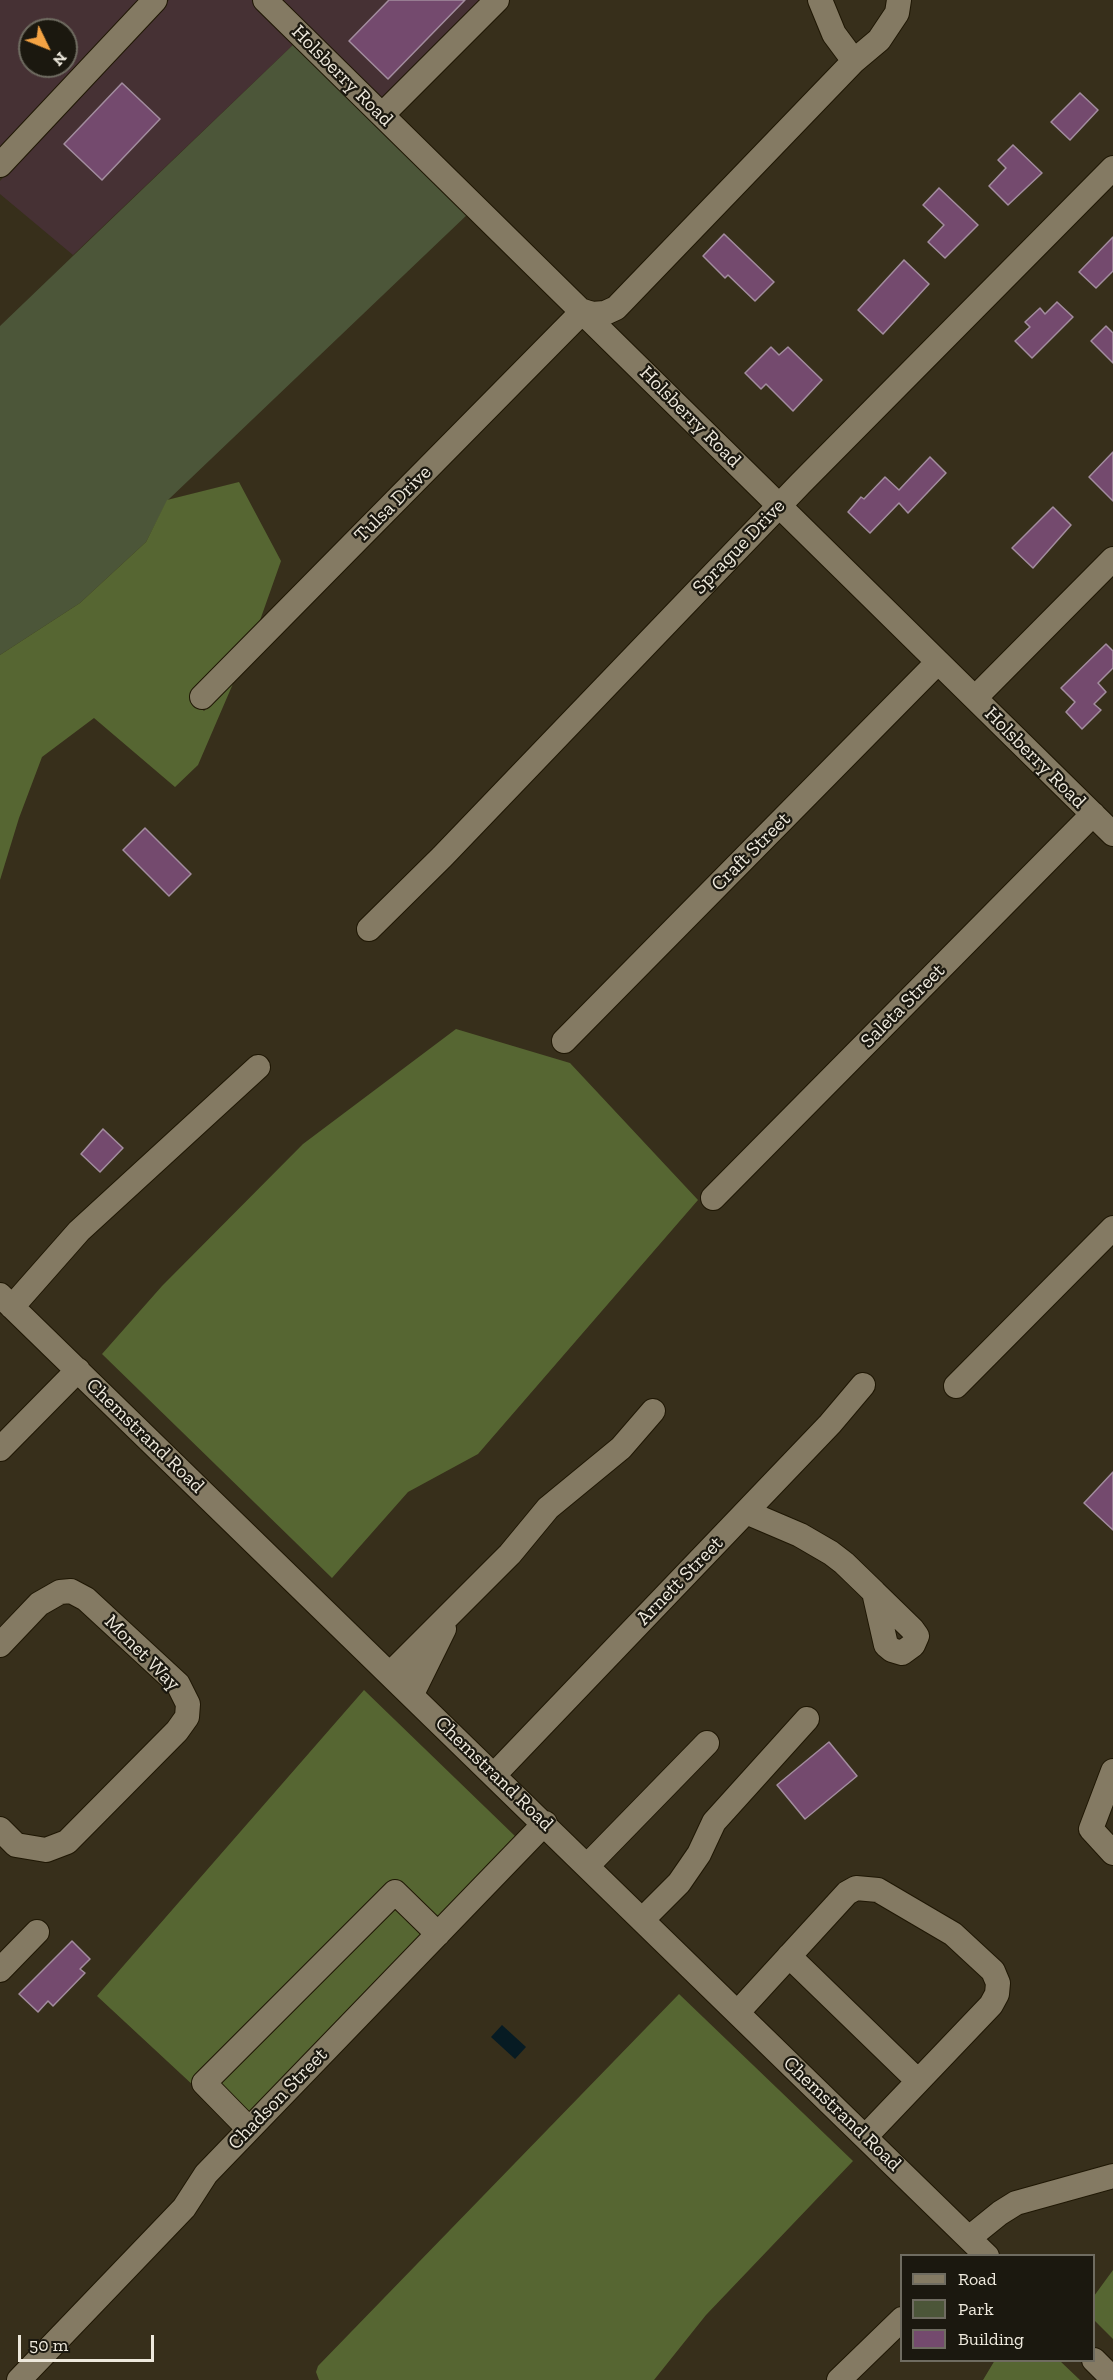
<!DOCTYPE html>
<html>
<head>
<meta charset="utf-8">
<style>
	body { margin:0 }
	#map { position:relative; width:1113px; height:2380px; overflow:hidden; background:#372f1b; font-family:"Zilla Slab",serif }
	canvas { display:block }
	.legend { position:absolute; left:900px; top:2254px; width:195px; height:108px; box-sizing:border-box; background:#1b180f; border:2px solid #6f6c61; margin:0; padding:8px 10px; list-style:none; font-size:18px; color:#eee9dd }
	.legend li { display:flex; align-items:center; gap:12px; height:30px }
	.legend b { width:30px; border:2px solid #6f6c61 }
	.north { position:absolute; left:18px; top:18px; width:60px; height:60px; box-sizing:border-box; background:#1b180f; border:2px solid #6f6c61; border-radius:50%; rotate:133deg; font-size:16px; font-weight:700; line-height:24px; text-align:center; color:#eee9dd }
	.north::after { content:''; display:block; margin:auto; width:21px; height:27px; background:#f4a344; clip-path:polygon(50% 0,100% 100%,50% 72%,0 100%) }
	.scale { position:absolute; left:18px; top:2335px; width:136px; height:27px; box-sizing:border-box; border:3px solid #eee9dd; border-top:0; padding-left:8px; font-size:18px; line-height:21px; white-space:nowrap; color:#eee9dd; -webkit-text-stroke:4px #1b180f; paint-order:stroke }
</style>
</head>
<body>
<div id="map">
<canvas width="1113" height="2380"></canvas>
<ul class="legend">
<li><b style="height:8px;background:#847a63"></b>Road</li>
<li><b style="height:16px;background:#4c5639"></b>Park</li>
<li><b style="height:16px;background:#744a6e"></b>Building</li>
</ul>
<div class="north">N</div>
<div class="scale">50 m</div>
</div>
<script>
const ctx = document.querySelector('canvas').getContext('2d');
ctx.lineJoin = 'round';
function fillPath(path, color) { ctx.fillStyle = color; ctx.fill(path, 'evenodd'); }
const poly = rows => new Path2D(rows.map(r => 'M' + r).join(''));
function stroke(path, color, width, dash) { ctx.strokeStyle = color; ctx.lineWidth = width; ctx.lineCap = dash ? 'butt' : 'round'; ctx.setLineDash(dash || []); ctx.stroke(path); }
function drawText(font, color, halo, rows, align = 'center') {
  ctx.font = font + ' "Zilla Slab",serif'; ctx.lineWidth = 4.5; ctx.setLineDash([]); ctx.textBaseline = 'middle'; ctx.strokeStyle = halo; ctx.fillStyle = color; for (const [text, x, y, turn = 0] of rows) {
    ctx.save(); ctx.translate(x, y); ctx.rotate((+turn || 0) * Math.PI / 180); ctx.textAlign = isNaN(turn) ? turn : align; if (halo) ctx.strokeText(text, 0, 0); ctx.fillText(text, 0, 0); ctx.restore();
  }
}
fillPath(poly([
	[0,0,140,0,0,150],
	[30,30,66,30,66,66,30,66],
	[169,0,252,0,295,43,73,255,0,194,0,181],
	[278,0,482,0,381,101]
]), '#463134');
fillPath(poly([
	[295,43,469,213,168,500,146,542,80,603,0,655,0,326]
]), '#4c5639');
fillPath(poly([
	[239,482,281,561,258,626,189,696,204,711,235,679,198,765,175,787,94,718,42,757,19,818,0,880,0,655,80,603,146,542,167,500],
	[456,1029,570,1063,698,1200,478,1454,408,1492,332,1578,102,1354,162,1286,303,1144],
	[364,1690,516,1837,237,2126,97,1996],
	[679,1994,853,2161,706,2315,654,2380,319,2380,316,2372,318,2366],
	[1113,2270,1113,2339,1094,2320,1094,2296],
	[995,2360,1060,2361,1080,2380,983,2380]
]), '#566632');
fillPath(poly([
	[502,2025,526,2047,515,2059,491,2037]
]), '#071b23');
const building = poly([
	[389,0,465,0,388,79,349,41,389,0],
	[122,83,160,119,102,180,64,144,122,83],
	[1080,93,1098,110,1070,140,1051,122,1080,93],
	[1013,145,1042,173,1008,205,989,186,1006,168,998,160,1013,145],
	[939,188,978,225,945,258,928,242,944,225,923,205,939,188],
	[724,234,774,282,755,301,728,275,725,278,703,256,724,234],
	[1113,237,1113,271,1096,288,1079,272,1113,237],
	[904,260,929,284,883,334,858,310,904,260],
	[1057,302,1073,317,1032,358,1015,341,1030,327,1025,322,1040,308,1045,314,1057,302],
	[1106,326,1113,333,1113,363,1091,341,1106,326],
	[771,347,779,355,788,347,822,380,793,411,766,384,761,389,745,373,771,347],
	[1113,452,1113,501,1089,477,1113,452],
	[930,457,946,473,908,513,899,503,870,533,848,512,861,497,864,499,885,477,899,490,930,457],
	[1053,507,1071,525,1033,568,1012,548,1053,507],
	[1106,644,1113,651,1113,668,1098,683,1106,692,1094,704,1101,710,1082,729,1066,712,1075,702,1061,688,1106,644],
	[145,828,191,874,169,896,123,850,145,828],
	[103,1129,123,1148,100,1172,81,1154,103,1129],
	[1113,1472,1113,1530,1084,1503,1113,1472],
	[829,1742,857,1776,805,1819,777,1785,829,1742],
	[72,1941,90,1959,80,1969,85,1973,53,2006,48,2001,38,2012,19,1994,72,1941]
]);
fillPath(building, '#744a6e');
stroke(building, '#a38d9f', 1.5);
const minor = poly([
	[265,0,1113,834],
	[820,0,834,34,854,61],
	[382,115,497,0],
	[0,165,155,0],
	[202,697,583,311,592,314,605,313,616,308,854,61,879,40,897,13,899,0],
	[975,698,1113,559],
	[369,929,442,857,801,483,1113,168],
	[564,1041,938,662],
	[713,1198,1093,814],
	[0,1295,987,2256],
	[12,1307,79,1231,258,1067],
	[956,1386,1113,1228],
	[0,1449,78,1370],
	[746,1512,800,1535,831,1553,844,1563,874,1592,886,1645,892,1650,902,1653,913,1645,917,1636,912,1629,874,1592],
	[0,1645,39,1604,60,1592,71,1591,86,1599,178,1684,188,1704,187,1717,177,1731,67,1842,46,1850,16,1845,0,1829],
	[398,1680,398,1666,510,1554,548,1508,621,1448,653,1411],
	[412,1694,444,1629],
	[1113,1771,1091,1829,1113,1853],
	[495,1774,830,1424,863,1385],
	[588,1865,707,1743],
	[643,1919,679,1883,699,1854,714,1822,807,1719],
	[789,1956,918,2081],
	[0,1970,37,1932],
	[738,2012,847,1893,856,1888,878,1890,953,1934,993,1971,998,1983,997,1994,991,2005,865,2137],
	[249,2129,204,2083,395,1892,438,1934],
	[969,2238,1000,2213,1016,2203,1113,2176],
	[1094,2360,1113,2379],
	[19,2380,184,2208,206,2174,545,1823],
	[839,2380,902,2319]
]);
stroke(minor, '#1f1704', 26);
stroke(minor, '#847a63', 24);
drawText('20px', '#eee9dd', '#1b180f', [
	["Holsberry Road",342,76,45],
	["Holsberry Road",690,417,45],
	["Tulsa Drive",393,504,-45],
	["Sprague Drive",739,547,-46],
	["Holsberry Road",1035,758,45],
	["Craft Street",751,852,-45],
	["Saleta Street",903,1006,-45],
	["Chemstrand Road",145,1436,44],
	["Arnett Street",680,1581,-46],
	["Monet Way",142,1653,45],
	["Chemstrand Road",494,1774,44],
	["Chadson Street",278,2099,-46],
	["Chemstrand Road",842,2114,44]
]);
</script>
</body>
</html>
